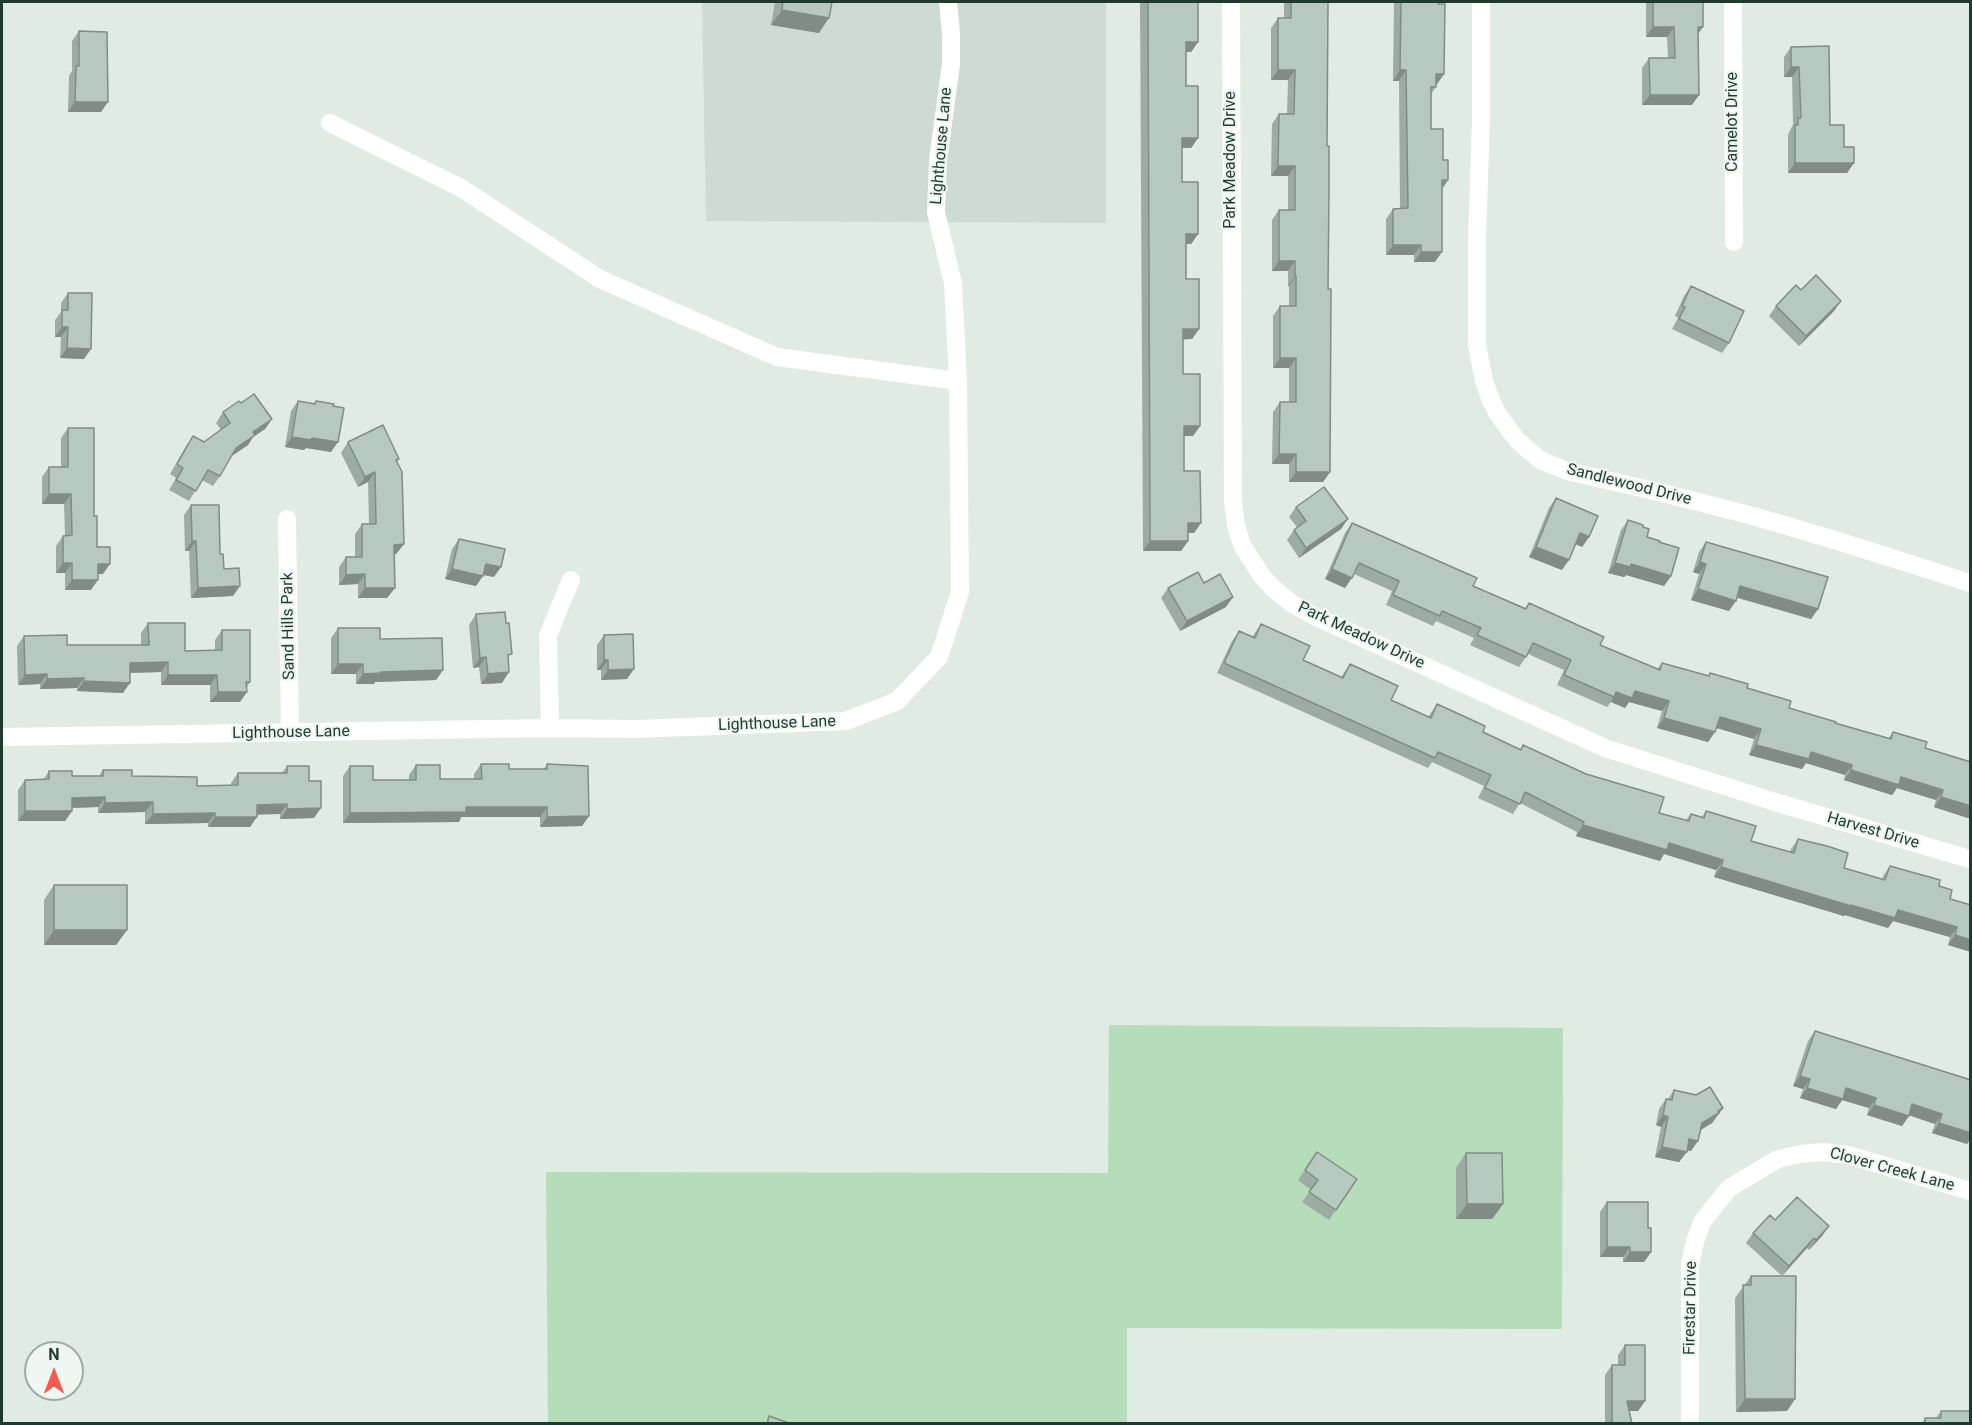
<!DOCTYPE html>
<html>
<head>
<meta charset="utf-8">
<style>
	body { margin:0 }
	#map { position:relative; width:1972px; height:1425px; overflow:hidden; background:#dfebe3; font-family:Roboto,sans-serif }
	canvas { display:block }
	.frame { position:absolute; inset:0; border:3px solid #1f3b2e; pointer-events:none }
	.north { position:absolute; left:24px; top:1341px; width:60px; height:60px; box-sizing:border-box; background:#eff7f2; border:2px solid #9caca4; border-radius:50%; rotate:0deg; font-size:16px; font-weight:700; line-height:24px; text-align:center; color:#1f3b2e }
	.north::after { content:''; display:block; margin:auto; width:21px; height:27px; background:#f75850; clip-path:polygon(50% 0,100% 100%,50% 72%,0 100%) }
</style>
</head>
<body>
<div id="map">
<canvas width="1972" height="1425"></canvas>
<div class="frame"></div>
<div class="north">N</div>
</div>
<script>
const ctx = document.querySelector('canvas').getContext('2d');
ctx.lineJoin = 'round';
function fillPath(path, color) { ctx.fillStyle = color; ctx.fill(path, 'evenodd'); }
const poly = rows => new Path2D(rows.map(r => 'M' + r).join(''));
function stroke(path, color, width, dash) { ctx.strokeStyle = color; ctx.lineWidth = width; ctx.lineCap = dash ? 'butt' : 'round'; ctx.setLineDash(dash || []); ctx.stroke(path); }
function drawText(font, color, halo, rows, align = 'center') {
  ctx.font = font + ' Roboto,sans-serif'; ctx.lineWidth = 4.5; ctx.setLineDash([]); ctx.textBaseline = 'middle'; ctx.strokeStyle = halo; ctx.fillStyle = color; for (const [text, x, y, turn = 0] of rows) {
    ctx.save(); ctx.translate(x, y); ctx.rotate((+turn || 0) * Math.PI / 180); ctx.textAlign = isNaN(turn) ? turn : align; if (halo) ctx.strokeText(text, 0, 0); ctx.fillText(text, 0, 0); ctx.restore();
  }
}
fillPath(poly([
	[702,2,1106,2,1106,223,706,221]
]), '#cddbd2');
fillPath(poly([
	[1109,1025,1563,1028,1562,1329,1127,1328,1127,1423,548,1423,546,1172,1108,1173]
]), '#b6ddb9');
stroke(poly([
	[1231,2,1233,502,1236,525,1242,545,1261,575,1273,588,1291,603,1312,615,1605,748,1775,802,1970,859],
	[1481,2,1481,120,1477,238,1477,345,1484,381,1490,398,1497,413,1517,440,1540,460,1567,471,1667,494,1753,516,1838,541,1970,583],
	[1733,2,1734,242],
	[330,123,461,188,600,279,777,357,958,381],
	[287,519,290,733],
	[550,728,548,635,571,580],
	[2,737,550,728,635,729,846,721,897,701,939,657,960,592,958,381,953,284,936,212,938,160,951,64,951,34,948,2],
	[1690,1424,1690,1266,1694,1245,1702,1222,1729,1188,1778,1159,1801,1154,1823,1152,1848,1155,1970,1191]
]), '#fff', 18);
fillPath(poly([
	[775,2,832,2,819,33,771,25],
	[1140,2,1198,2,1198,42,1191,52,1186,52,1186,86,1198,138,1191,148,1182,148,1182,182,1198,234,1191,244,1186,244,1186,279,1199,329,1192,339,1183,339,1183,374,1200,426,1193,436,1184,436,1184,471,1201,523,1194,533,1188,533,1188,541,1181,551,1143,551],
	[1284,2,1328,2,1327,146,1330,472,1323,482,1289,482,1289,464,1272,464,1273,412,1280,402,1289,402,1289,368,1273,368,1273,316,1280,306,1289,306,1289,286,1288,286,1288,271,1272,271,1272,220,1279,210,1288,210,1288,176,1271,176,1272,124,1279,114,1287,114,1288,80,1271,80,1271,28,1278,18,1284,18],
	[1394,2,1438,2,1444,74,1437,84,1436,84,1436,87,1431,94,1431,129,1443,160,1448,180,1442,189,1435,262,1414,262,1414,255,1386,255,1386,219,1393,209,1400,209,1399,81,1393,81],
	[1646,2,1703,2,1698,34,1692,105,1642,105,1642,68,1649,58,1668,58,1667,37,1646,37],
	[79,31,101,112,68,112,69,76,72,71,72,41],
	[1791,47,1830,125,1854,163,1847,173,1788,173,1788,135,1793,124,1792,77,1784,77,1784,57],
	[1691,286,1729,343,1722,353,1672,329,1678,318,1675,316,1684,296],
	[68,293,84,359,60,358,61,337,55,337,55,320,61,312,61,303],
	[1776,306,1834,311,1799,346,1769,316],
	[298,401,314,403,316,401,331,452,306,448,304,450,285,447,291,411],
	[241,403,272,419,265,429,253,437,248,445,231,456,220,476,213,486,202,480,189,501,169,490,176,478,170,474,186,446,193,436,204,442,221,430,216,423,223,412],
	[68,428,94,516,97,547,103,574,98,574,91,590,65,590,65,573,56,573,56,546,63,536,65,536,64,504,42,504,42,477,49,467,61,467,61,438],
	[348,442,399,459,397,462,404,544,396,554,394,555,395,588,387,598,358,598,358,584,339,585,339,567,346,557,355,557,355,534,362,524,369,524,368,482,358,487,341,453],
	[1556,498,1589,537,1582,547,1576,544,1562,570,1529,557,1549,508],
	[191,505,220,554,224,569,233,596,191,598,189,551,185,551,184,515],
	[1296,507,1341,529,1299,558,1287,540,1294,530,1297,527,1289,517],
	[1628,520,1643,527,1647,537,1671,576,1664,586,1626,575,1624,577,1608,573,1621,530],
	[1352,523,1473,586,1525,608,1529,603,1600,645,1657,669,1662,663,1708,676,1710,673,1747,688,1789,708,1835,723,1888,739,1893,732,1925,748,1971,762,1971,819,1934,807,1936,800,1897,788,1892,795,1844,780,1845,775,1806,763,1802,769,1749,755,1754,739,1717,728,1708,742,1657,728,1662,711,1629,702,1625,708,1611,702,1607,707,1557,685,1564,670,1528,654,1519,667,1470,645,1474,638,1436,621,1433,626,1386,605,1392,591,1354,574,1345,588,1325,579,1345,533],
	[459,539,494,577,483,575,476,586,445,579,452,549],
	[1706,542,1818,609,1811,619,1737,598,1729,611,1691,600,1699,574,1693,572,1699,552],
	[1204,583,1226,607,1180,631,1161,598,1168,588],
	[476,614,508,660,502,683,481,684,479,667,473,668,469,625],
	[148,623,185,651,215,651,215,640,222,630,250,682,247,687,240,702,210,702,210,685,161,685,161,672,130,673,123,693,77,691,77,688,40,689,40,684,18,685,17,646,24,636,67,645,141,645,141,633],
	[1261,624,1303,660,1341,677,1350,664,1391,700,1428,717,1437,704,1483,732,1520,749,1523,745,1659,813,1686,820,1691,814,1702,817,1706,811,1751,841,1790,852,1791,849,1798,839,1844,868,1882,879,1883,876,1890,866,1939,886,1950,899,1971,952,1948,945,1950,937,1893,921,1888,928,1845,915,1844,916,1714,877,1716,870,1664,854,1660,861,1576,836,1577,832,1520,803,1513,814,1478,798,1484,786,1432,762,1428,768,1217,673,1232,641,1239,631,1252,637],
	[338,628,380,639,443,670,436,680,375,682,374,684,356,684,356,674,331,674,331,638],
	[604,635,627,679,601,680,601,670,597,670,597,645],
	[481,764,509,769,544,769,547,764,589,816,582,826,540,827,540,817,461,817,459,822,343,823,343,776,350,766,373,780,409,780,409,775,416,765,440,779,474,779,474,774],
	[287,766,309,781,314,818,280,819,280,814,257,814,250,827,208,827,208,823,145,824,145,812,98,813,98,807,72,808,72,811,65,821,18,821,18,790,25,780,43,780,49,771,72,776,99,776,103,770,132,776,197,786,231,785,231,783,238,773,282,773],
	[54,885,127,930,116,945,44,945,44,900],
	[1815,1031,1971,1080,1971,1138,1967,1144,1932,1133,1935,1124,1909,1115,1902,1126,1867,1115,1869,1108,1842,1100,1836,1109,1800,1098,1803,1089,1793,1086,1808,1041],
	[1674,1090,1723,1108,1712,1123,1701,1130,1691,1151,1687,1150,1679,1162,1655,1157,1661,1127,1656,1125,1659,1109,1666,1099,1668,1099],
	[1317,1152,1357,1179,1329,1220,1302,1202,1311,1190,1298,1180],
	[1466,1153,1503,1204,1492,1219,1456,1219,1456,1168],
	[1607,1202,1648,1228,1651,1252,1644,1262,1623,1262,1623,1257,1600,1257,1600,1212],
	[1775,1220,1829,1226,1822,1236,1809,1250,1807,1248,1782,1276,1746,1243,1753,1233],
	[1751,1276,1795,1399,1787,1411,1736,1412,1735,1298],
	[1625,1345,1645,1401,1638,1411,1629,1411,1632,1424,1605,1424,1605,1375,1612,1365,1618,1365,1618,1355],
	[1941,1411,1971,1424,1922,1424,1925,1418,1936,1418]
]), '#9daca3');
fillPath(poly([
	[782,10,829,18,819,33,771,25],
	[1653,27,1674,27,1667,37,1646,37],
	[1698,27,1703,27,1696,37],
	[1186,42,1198,42,1191,52,1179,52],
	[1791,67,1799,67,1792,77,1784,77],
	[1278,70,1295,70,1288,80,1271,80],
	[1400,70,1406,70,1399,81,1393,81],
	[1436,74,1444,74,1437,84,1429,84],
	[1650,95,1699,95,1692,105,1642,105],
	[75,102,108,102,101,112,68,112],
	[1182,138,1198,138,1191,148,1175,148],
	[1795,163,1854,163,1847,173,1788,173],
	[1278,166,1295,166,1288,176,1271,176],
	[1442,180,1448,180,1441,190],
	[1186,234,1198,234,1191,244,1179,244],
	[1393,245,1421,245,1414,255,1386,255],
	[1421,252,1442,252,1435,262,1414,262],
	[1279,261,1295,261,1288,271,1272,271],
	[1295,276,1296,276,1289,286,1288,286],
	[1841,301,1834,311,1799,346,1806,336],
	[62,327,68,327,61,337,55,337],
	[1183,329,1199,329,1192,339,1176,340],
	[67,348,91,349,84,359,60,358],
	[1280,358,1296,358,1289,368,1273,368],
	[272,419,265,429,253,437,248,445,229,458,236,448,253,432],
	[1184,426,1200,426,1193,436,1177,436],
	[292,437,312,438,338,442,331,452,306,448,304,450,285,447],
	[1279,454,1296,454,1289,464,1272,464],
	[375,472,368,482,358,487,365,477],
	[1296,472,1330,472,1323,482,1289,482],
	[49,494,71,494,64,504,42,504],
	[1348,519,1341,529,1299,558,1306,548],
	[1188,523,1201,523,1194,533,1181,533],
	[1580,533,1589,537,1582,547,1573,543],
	[192,541,196,541,189,551,185,551],
	[1150,541,1188,541,1181,551,1143,551],
	[404,544,396,554,387,555,394,545],
	[1536,547,1569,560,1562,570,1529,557],
	[1700,562,1706,564,1699,574,1693,572],
	[63,563,72,563,65,573,56,573],
	[1615,563,1631,564,1671,576,1664,586,1626,575,1624,577,1608,573],
	[98,564,110,564,103,574,90,574],
	[486,564,501,567,494,577,479,574],
	[452,569,483,576,476,586,445,579],
	[1332,569,1352,578,1345,588,1325,579],
	[365,574,358,584,339,585,346,575],
	[72,580,98,580,91,590,65,590],
	[240,586,233,596,191,598,198,588],
	[1740,586,1818,609,1811,619,1733,596],
	[365,588,395,588,387,598,358,598],
	[1698,589,1736,601,1729,611,1691,600],
	[1233,597,1226,607,1180,631,1187,621],
	[486,657,479,667,473,668,480,658],
	[604,660,608,660,601,670,597,670],
	[168,662,161,672,123,673,130,663],
	[338,664,363,664,356,674,331,674],
	[634,669,627,679,601,680,608,670],
	[443,670,436,680,375,682,374,684,356,684,363,674,381,672],
	[509,672,502,683,481,684,488,674],
	[47,674,40,684,18,685,25,675],
	[168,675,217,675,210,685,161,685],
	[84,678,77,688,40,689,47,679],
	[84,681,130,683,123,693,77,691],
	[1635,691,1669,701,1662,711,1629,702,1625,708,1611,702,1616,692],
	[218,692,247,692,240,702,210,702],
	[1720,717,1761,729,1754,739,1713,727],
	[1664,718,1715,732,1708,742,1657,728],
	[1756,745,1811,752,1852,765,1845,775,1806,763,1802,769,1749,755],
	[1851,770,1901,777,1943,790,1936,800,1897,788,1892,795,1844,780],
	[105,797,98,807,65,808,72,798],
	[1941,797,1971,806,1971,819,1934,807],
	[153,802,145,812,98,813,105,803],
	[287,804,280,814,250,815,257,805],
	[466,807,547,807,540,817,461,817,459,822,343,823,350,813],
	[321,808,314,818,280,819,287,809],
	[25,811,72,811,65,821,18,821],
	[215,813,208,823,145,824,153,814],
	[589,816,582,826,540,827,547,817],
	[215,817,257,817,250,827,208,827],
	[1583,825,1669,843,1723,860,1716,870,1664,854,1660,861,1576,836],
	[1721,867,1851,905,1898,910,1957,927,1950,937,1893,921,1888,928,1845,915,1844,916,1714,877],
	[54,930,127,930,116,945,44,945],
	[1955,935,1971,940,1971,952,1948,945],
	[1800,1076,1810,1079,1803,1089,1793,1086],
	[1807,1088,1846,1088,1876,1098,1869,1108,1842,1100,1836,1109,1800,1098],
	[1912,1104,1942,1114,1935,1124,1905,1114],
	[1874,1105,1909,1116,1902,1126,1867,1115],
	[1723,1108,1712,1123,1695,1133,1702,1123],
	[1663,1115,1668,1117,1661,1127,1656,1125],
	[1939,1123,1971,1133,1971,1138,1967,1144,1932,1133],
	[1689,1139,1698,1141,1691,1151,1682,1149],
	[1662,1147,1687,1152,1679,1162,1655,1157],
	[1467,1204,1503,1204,1492,1219,1456,1219],
	[1829,1226,1822,1236,1809,1250,1816,1240],
	[1814,1238,1807,1248,1782,1276,1789,1266],
	[1607,1247,1630,1247,1623,1257,1600,1257],
	[1630,1252,1651,1252,1644,1262,1623,1262],
	[1745,1399,1795,1399,1787,1411,1736,1412],
	[1627,1401,1645,1401,1638,1411,1620,1411]
]), '#808c85');
const building = poly([
	[783,2,832,2,829,18,782,10,783,2],
	[1148,2,1198,2,1198,42,1186,42,1186,86,1198,86,1198,138,1182,138,1182,182,1198,182,1198,234,1186,234,1186,279,1199,279,1199,329,1183,329,1183,374,1200,374,1200,426,1184,426,1184,471,1200,471,1201,523,1188,523,1188,541,1150,541,1148,2],
	[1291,2,1328,2,1327,146,1329,146,1329,192,1328,289,1331,289,1330,472,1296,472,1296,454,1279,454,1280,402,1296,402,1296,358,1280,358,1280,306,1296,306,1296,276,1295,276,1295,261,1279,261,1279,210,1295,210,1295,166,1278,166,1279,114,1294,114,1295,70,1278,70,1278,18,1291,18,1291,2],
	[1401,2,1438,2,1438,4,1445,4,1444,74,1436,74,1436,87,1431,87,1431,129,1443,129,1443,160,1448,160,1448,180,1442,180,1442,252,1421,252,1421,245,1393,245,1393,209,1408,208,1406,70,1400,70,1401,2],
	[1653,2,1703,2,1703,27,1698,27,1699,95,1650,95,1649,58,1675,58,1674,27,1653,27,1653,2],
	[79,31,107,32,108,102,75,102,76,66,79,66,79,31],
	[1829,46,1830,125,1844,125,1844,147,1854,147,1854,163,1795,163,1795,125,1798,125,1798,118,1801,118,1799,67,1791,67,1791,47,1829,46],
	[1816,275,1841,301,1806,336,1776,306,1796,285,1801,290,1816,275],
	[1691,286,1744,311,1729,343,1679,319,1685,307,1682,306,1691,286],
	[68,293,92,293,91,349,67,348,68,327,62,327,62,310,68,310,68,293],
	[254,394,272,419,253,432,255,435,236,448,220,476,208,470,196,491,176,480,183,468,177,464,193,436,204,442,230,423,223,412,239,401,241,403,254,394],
	[298,401,315,404,316,401,334,404,333,406,344,408,338,442,312,438,311,440,292,437,298,401],
	[383,425,399,459,396,460,402,472,404,544,394,545,395,588,365,588,365,574,346,575,346,557,362,557,362,524,376,524,375,472,365,477,348,442,383,425],
	[68,428,94,428,94,516,97,516,97,547,110,547,110,564,98,564,98,580,72,580,72,563,63,563,63,536,72,535,71,494,49,494,49,467,68,467,68,428],
	[1324,487,1348,519,1306,548,1294,530,1306,521,1296,507,1324,487],
	[1556,498,1598,516,1589,537,1580,533,1569,560,1536,547,1556,498],
	[191,505,219,505,220,554,223,554,224,569,239,568,240,586,198,588,196,541,192,541,191,505],
	[1628,520,1643,525,1643,527,1649,529,1647,537,1660,541,1659,542,1679,548,1671,576,1631,564,1631,567,1615,563,1628,520],
	[1352,523,1477,578,1473,586,1526,609,1529,603,1604,637,1600,645,1660,670,1662,663,1709,676,1710,673,1748,684,1747,688,1791,701,1789,708,1836,722,1835,723,1891,739,1893,732,1927,742,1925,748,1971,762,1971,806,1941,797,1943,790,1901,777,1899,785,1851,770,1852,765,1811,752,1809,759,1756,745,1761,729,1720,717,1715,732,1664,718,1669,701,1635,691,1632,698,1616,692,1614,697,1564,675,1571,660,1533,643,1526,657,1477,635,1481,628,1442,611,1440,616,1393,595,1399,581,1359,563,1352,578,1332,569,1352,523],
	[459,539,505,549,501,567,486,564,483,576,452,569,459,539],
	[1706,542,1828,577,1818,609,1740,586,1736,601,1698,589,1706,564,1700,562,1706,542],
	[1198,572,1204,583,1220,574,1233,597,1187,621,1168,588,1198,572],
	[505,612,506,623,509,623,512,654,508,655,509,672,488,674,486,657,480,658,476,614,505,612],
	[148,623,185,623,185,651,222,650,222,630,250,630,250,682,246,682,247,692,218,692,217,675,168,675,168,662,130,663,130,683,84,681,84,678,47,679,47,674,25,675,24,636,67,635,67,645,149,645,148,623],
	[1261,624,1310,646,1303,660,1343,678,1350,664,1398,686,1391,700,1431,718,1437,704,1485,726,1483,732,1521,750,1523,745,1586,774,1664,797,1659,813,1689,821,1691,814,1704,818,1706,811,1756,826,1751,841,1794,853,1798,839,1827,846,1848,853,1844,868,1885,880,1890,866,1940,880,1939,886,1952,890,1950,899,1971,905,1971,940,1955,935,1957,927,1898,910,1895,918,1851,905,1851,906,1721,867,1723,860,1669,843,1667,850,1583,825,1584,822,1525,792,1520,804,1485,788,1491,775,1438,752,1435,758,1224,663,1239,631,1255,638,1261,624],
	[338,628,380,628,380,639,442,638,443,670,381,672,381,673,363,674,363,664,338,664,338,628],
	[633,634,634,669,608,670,608,660,604,660,604,635,633,634],
	[481,764,509,764,509,769,547,769,547,764,588,766,589,816,547,817,547,807,466,807,466,812,350,813,350,766,373,766,373,780,416,780,416,765,440,765,440,779,482,779,481,764],
	[287,766,309,766,309,781,321,781,321,808,287,809,287,804,257,805,257,817,215,817,215,813,153,814,153,802,105,803,105,797,72,798,72,811,25,811,25,780,49,779,49,771,72,771,72,776,103,776,103,770,132,770,132,776,197,777,197,786,238,785,238,773,287,773,287,766],
	[54,885,127,885,127,930,54,930,54,885],
	[1815,1031,1971,1080,1971,1133,1939,1123,1942,1114,1912,1104,1909,1116,1874,1105,1876,1098,1846,1088,1843,1099,1807,1088,1810,1079,1800,1076,1815,1031],
	[1710,1087,1723,1108,1718,1111,1719,1113,1702,1123,1698,1141,1689,1139,1687,1152,1662,1147,1668,1117,1663,1115,1666,1099,1672,1100,1674,1090,1696,1095,1710,1087],
	[1317,1152,1357,1179,1336,1210,1309,1192,1318,1180,1305,1170,1317,1152],
	[1466,1153,1502,1153,1503,1204,1467,1204,1466,1153],
	[1797,1197,1829,1226,1816,1240,1814,1238,1789,1266,1753,1233,1770,1215,1775,1220,1797,1197],
	[1607,1202,1648,1202,1648,1228,1651,1228,1651,1252,1630,1252,1630,1247,1607,1247,1607,1202],
	[1751,1276,1796,1276,1795,1399,1745,1399,1743,1285,1751,1285,1751,1276],
	[1625,1345,1645,1345,1645,1401,1627,1401,1632,1424,1606,1424,1612,1422,1612,1365,1625,1365,1625,1345],
	[1941,1411,1971,1411,1971,1424,1925,1424,1925,1418,1941,1418,1941,1411],
	[769,1416,792,1424,767,1424,769,1416]
]);
fillPath(building, '#b7c8be');
stroke(building, '#808c85', 1.5);
drawText('16px', '#1f3b2e', '#eff7f2', [
	["Camelot Drive",1733,122,-90],
	["Lighthouse Lane",942,146,-85],
	["Park Meadow Drive",1231,160,-90],
	["Sandlewood Drive",1629,485,14],
	["Sand Hills Park",289,626,-91],
	["Park Meadow Drive",1361,636,25],
	["Lighthouse Lane",777,724,-2],
	["Lighthouse Lane",291,733,-1],
	["Harvest Drive",1873,831,16],
	["Clover Creek Lane",1892,1170,15],
	["Firestar Drive",1691,1308,-89]
]);
</script>
</body>
</html>
